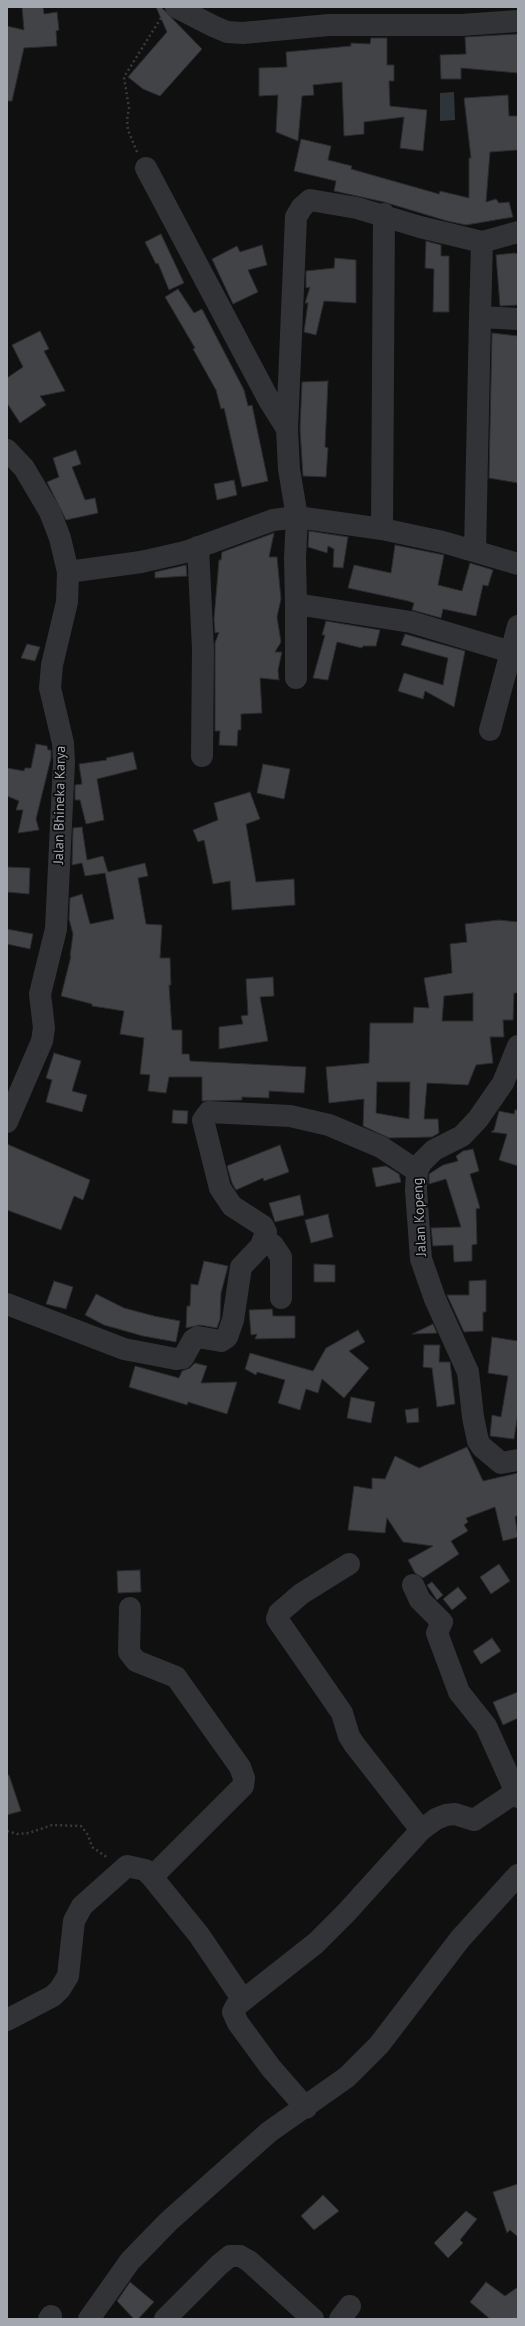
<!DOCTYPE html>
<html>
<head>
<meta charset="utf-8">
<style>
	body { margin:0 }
	#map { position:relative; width:525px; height:2326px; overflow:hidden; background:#101011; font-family:"PT Sans",sans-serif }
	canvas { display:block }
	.frame { position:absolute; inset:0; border:8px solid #a3a8b0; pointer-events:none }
</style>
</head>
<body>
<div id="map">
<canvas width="525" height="2326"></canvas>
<div class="frame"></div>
</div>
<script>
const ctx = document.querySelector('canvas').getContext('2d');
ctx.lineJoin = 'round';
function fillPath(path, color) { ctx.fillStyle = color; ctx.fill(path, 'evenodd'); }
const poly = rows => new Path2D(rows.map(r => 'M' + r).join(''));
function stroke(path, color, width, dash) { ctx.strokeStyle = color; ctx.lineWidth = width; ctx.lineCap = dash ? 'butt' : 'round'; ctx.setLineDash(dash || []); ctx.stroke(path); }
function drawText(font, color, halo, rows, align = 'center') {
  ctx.font = font + ' "PT Sans",sans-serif'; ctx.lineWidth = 3.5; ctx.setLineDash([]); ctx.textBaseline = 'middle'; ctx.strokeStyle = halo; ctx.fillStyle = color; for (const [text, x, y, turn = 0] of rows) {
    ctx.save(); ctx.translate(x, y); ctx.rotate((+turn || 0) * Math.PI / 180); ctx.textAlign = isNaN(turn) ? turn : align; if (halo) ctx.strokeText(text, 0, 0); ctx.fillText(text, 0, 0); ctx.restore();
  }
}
fillPath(poly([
	[454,92,455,120,440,121,440,93]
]), '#2d353a');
const building = poly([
	[22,7,43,7,44,14,57,12,59,30,56,31,57,46,24,48,12,101,7,101,7,26,24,30,22,7],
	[156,7,161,7,202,49,160,96,143,89,128,77,167,32,156,7],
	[518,34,518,73,461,68,461,79,441,79,440,55,466,54,465,37,518,34],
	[371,38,387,38,387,65,394,65,394,81,389,81,390,106,427,110,423,151,400,148,404,117,364,122,364,134,344,136,342,82,313,85,314,95,302,96,298,141,276,132,278,95,259,96,259,68,287,67,286,52,351,46,351,43,370,44,371,38],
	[508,95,509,116,518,116,518,150,490,152,486,202,496,199,499,203,509,202,513,217,466,225,447,221,384,202,334,191,336,181,294,171,301,139,331,146,328,160,352,166,351,169,439,194,440,191,469,198,469,158,471,158,464,98,508,95],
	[161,234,184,283,169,290,158,263,156,264,145,242,161,234],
	[426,241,441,245,441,256,449,256,449,312,433,312,434,269,425,268,426,241],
	[262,245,267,265,248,270,258,292,233,304,212,259,237,246,240,252,262,245],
	[514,253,518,254,518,305,500,306,496,255,514,253],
	[335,258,356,260,356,303,324,301,316,335,304,332,308,303,305,303,310,287,306,288,306,271,334,268,335,258],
	[178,289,194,313,202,309,244,390,248,406,252,405,268,481,242,487,224,408,221,409,216,390,193,349,195,348,165,297,178,289],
	[40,331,49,349,44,351,65,391,40,396,46,405,20,423,7,403,7,378,23,367,12,345,40,331],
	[492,333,518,336,518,483,489,478,492,333],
	[328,381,325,447,328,448,326,477,303,476,300,429,302,382,328,381],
	[76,450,81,464,72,467,85,500,95,498,98,513,66,520,47,482,59,477,53,458,76,450],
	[234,480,237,495,217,500,214,484,234,480],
	[309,531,348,537,343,568,333,567,334,549,328,546,327,553,308,547,309,531],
	[274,533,269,557,277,557,281,599,277,617,281,642,275,652,282,652,278,670,279,680,260,678,262,713,241,714,241,730,238,730,237,746,219,745,220,731,215,731,215,643,219,632,215,633,214,619,219,560,221,560,222,552,274,533],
	[395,545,444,555,438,585,462,591,470,563,493,570,488,586,483,585,476,616,443,609,441,618,412,610,414,603,408,601,348,588,354,565,391,573,395,545],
	[186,565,187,576,155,578,155,572,186,565],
	[326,621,380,630,376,646,363,646,362,648,337,642,328,680,313,678,325,635,322,635,326,621],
	[405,634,465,651,454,707,425,691,423,699,398,691,404,673,443,685,448,658,401,645,405,634],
	[27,644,40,647,35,661,21,658,27,644],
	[36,744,47,746,48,750,51,750,51,758,36,819,39,830,18,833,23,810,16,810,19,801,7,796,7,768,24,771,25,768,31,768,36,744],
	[133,752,137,769,97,779,104,820,86,824,80,800,75,800,75,785,82,784,79,764,107,760,106,758,133,752],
	[263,764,290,769,284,799,257,793,263,764],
	[250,792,260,819,246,824,256,882,294,879,295,905,232,910,230,881,213,884,204,840,198,842,193,830,218,820,214,803,250,792],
	[82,827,87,860,103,856,108,872,145,863,148,876,138,878,146,924,162,925,160,958,170,958,171,985,169,985,172,1030,182,1030,182,1054,189,1054,190,1061,306,1067,304,1093,269,1091,269,1098,242,1097,242,1100,202,1101,202,1077,169,1077,166,1093,148,1091,150,1075,140,1074,144,1038,120,1034,124,1011,92,1006,92,1004,61,996,71,956,70,956,73,934,69,919,70,898,82,894,90,924,114,919,105,873,85,876,82,863,72,865,73,828,82,827],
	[7,867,30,868,29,894,7,892,7,867],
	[499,920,518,922,518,993,514,993,513,1020,503,1020,504,1037,490,1037,493,1063,476,1065,468,1085,427,1083,424,1119,438,1119,439,1133,432,1137,389,1138,363,1126,364,1099,329,1103,326,1067,369,1063,370,1023,413,1023,414,1007,429,1008,424,978,452,973,450,944,467,942,465,924,499,920],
	[473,993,473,1021,442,1021,444,996,473,993],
	[377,1082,410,1082,409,1119,376,1113,377,1082],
	[7,929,33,934,30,949,7,944,7,929],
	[273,977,274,996,260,997,268,1041,219,1049,219,1027,243,1024,241,1016,248,1015,246,979,273,977],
	[54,1053,81,1061,72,1091,87,1095,82,1112,46,1102,52,1080,46,1078,54,1053],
	[173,1110,188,1111,187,1124,172,1123,173,1110],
	[515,1110,518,1110,518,1166,499,1160,507,1134,491,1132,494,1130,499,1111,514,1114,515,1110],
	[7,1144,90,1180,83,1200,74,1196,61,1230,7,1210,7,1144],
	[280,1145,289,1172,264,1181,263,1178,236,1190,232,1183,227,1166,280,1145],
	[473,1149,479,1171,470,1174,480,1208,476,1209,477,1244,472,1245,472,1261,454,1262,453,1245,433,1246,431,1228,461,1227,446,1179,429,1184,429,1174,443,1165,458,1161,456,1156,463,1151,473,1149],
	[386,1166,399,1174,401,1182,376,1187,372,1168,386,1166],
	[300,1195,304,1215,275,1222,269,1203,300,1195],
	[328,1214,333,1237,311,1243,305,1220,328,1214],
	[204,1261,228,1266,221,1293,220,1319,217,1328,200,1325,186,1328,187,1306,190,1306,191,1284,198,1285,204,1261],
	[314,1264,335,1265,335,1282,314,1282,314,1264],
	[486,1280,486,1312,483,1312,483,1331,464,1332,447,1295,469,1295,469,1281,486,1280],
	[54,1281,73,1287,66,1309,46,1304,54,1281],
	[96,1294,124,1308,154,1316,180,1321,176,1342,143,1336,104,1325,85,1315,96,1294],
	[272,1309,273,1316,295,1316,295,1338,255,1339,257,1334,251,1335,249,1310,272,1309],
	[433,1324,437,1333,412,1334,433,1324],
	[358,1330,365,1342,349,1351,369,1368,344,1398,322,1379,318,1393,306,1389,300,1410,278,1403,285,1380,257,1372,256,1375,245,1369,250,1353,313,1371,326,1348,358,1330],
	[492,1337,518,1341,518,1413,514,1439,490,1436,492,1415,501,1417,508,1376,488,1373,492,1337],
	[424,1345,440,1345,439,1362,450,1362,455,1404,437,1407,432,1368,423,1367,424,1345],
	[195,1363,207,1366,201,1383,237,1382,227,1414,188,1402,187,1405,129,1387,135,1366,179,1378,182,1371,190,1368,195,1363],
	[351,1397,375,1402,371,1423,347,1418,351,1397],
	[418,1408,419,1422,407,1423,405,1410,418,1408],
	[467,1447,483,1481,518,1473,518,1515,515,1517,518,1537,503,1541,495,1507,466,1518,468,1522,464,1525,468,1531,451,1541,459,1554,423,1578,415,1573,408,1560,433,1546,403,1542,387,1518,385,1533,348,1530,354,1486,372,1489,372,1478,385,1479,395,1456,419,1468,467,1447],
	[499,1564,510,1581,491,1594,480,1577,499,1564],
	[140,1570,141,1592,118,1593,117,1571,140,1570],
	[432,1582,443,1595,437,1600,427,1585,432,1582],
	[458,1587,467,1598,452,1610,443,1599,458,1587],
	[492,1638,501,1651,481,1664,473,1651,492,1638],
	[518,1692,518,1718,503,1725,493,1702,518,1692],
	[9,1775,21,1811,7,1815,7,1776,9,1775],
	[518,2184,518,2237,510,2230,507,2233,493,2192,518,2184],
	[323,2195,339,2211,314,2230,301,2216,323,2195],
	[466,2211,477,2219,460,2240,463,2243,448,2258,434,2243,466,2211],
	[130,2282,154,2302,138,2319,134,2319,117,2301,130,2282],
	[486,2282,505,2296,518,2287,518,2319,490,2319,470,2302,486,2282]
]);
fillPath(building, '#424346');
stroke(building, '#2a2b2d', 1);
stroke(poly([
	[137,152,128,130,127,120,129,108,124,77,161,18],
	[7,1831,17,1834,29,1833,52,1825,81,1826,88,1835,92,1847,108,1858]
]), '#383a3d', 2.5, [2, 3]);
stroke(poly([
	[176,7,213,26,227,32,243,33,329,25,461,25,518,21],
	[146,168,270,402,287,429,289,469,297,517,295,558,296,604,411,622,511,652,518,626],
	[480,317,482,242],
	[287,429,296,217,302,207,310,200,357,208,420,227,482,242,518,232],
	[7,450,24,468,50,512,60,538,68,572,67,602,52,665,50,688,63,743,64,762,56,929,40,994,44,1028,42,1041,7,1122],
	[382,529,384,214],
	[198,547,203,649,202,756],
	[475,551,480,317,518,319],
	[68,572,141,562,185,552,273,520,297,517,382,529,443,542,518,564],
	[296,678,296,604],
	[490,730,511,652],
	[518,1046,503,1083,478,1119,462,1136,434,1150,421,1163,417,1171,416,1190,421,1259,435,1299,468,1372,473,1417,478,1441,482,1447,501,1463,518,1460],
	[265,1239,273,1245,281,1257,281,1298],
	[7,1304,124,1349,176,1359,183,1358,193,1340,198,1337,221,1341,227,1337,233,1320,241,1267,261,1246,266,1232,263,1226,232,1206,220,1188,203,1120,209,1112,290,1116,329,1125,381,1147,417,1171],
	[349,1564,301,1594,279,1613,277,1619,342,1713,349,1736,354,1744,421,1830],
	[413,1585,420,1600,442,1622,437,1633,459,1692,486,1726,518,1797],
	[130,1608,129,1652,136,1661,176,1677,240,1767,244,1778,243,1786,152,1877],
	[7,2020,53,1996,60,1989,68,1976,74,1921,82,1906,127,1866,145,1870,152,1877,199,1935,243,2000],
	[306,2108,271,2068,238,2023,233,2012,236,2006,316,1943,346,1913,421,1830,436,1819,446,1815,455,1814,474,1820,516,1792],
	[49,2319,51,2316],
	[89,2319,130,2261,169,2221,269,2132,347,2077,379,2045,460,1939,518,1875],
	[165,2319,219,2265,230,2256,240,2256,249,2261,313,2319],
	[340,2319,350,2306]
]), '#323336', 22);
drawText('14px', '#a3a8b0', '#0b0b0c', [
	["Jalan Bhineka Karya",60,805,-89],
	["Jalan Kopeng",420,1217,-93]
]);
</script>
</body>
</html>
